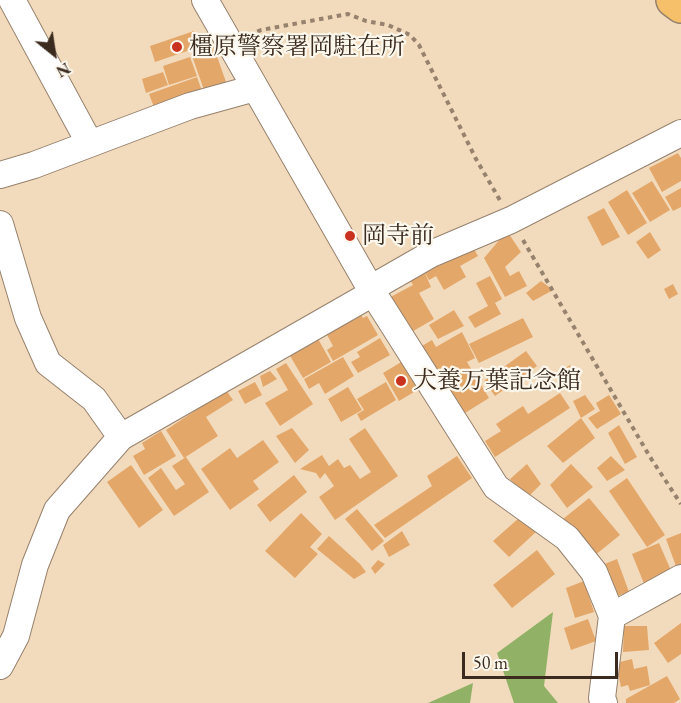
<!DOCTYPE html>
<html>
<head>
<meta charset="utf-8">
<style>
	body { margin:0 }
	#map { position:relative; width:681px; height:703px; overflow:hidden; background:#f2dbbc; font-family:"EB Garamond",serif }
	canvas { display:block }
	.north { position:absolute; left:24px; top:24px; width:60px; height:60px; -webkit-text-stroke:4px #fbf7ec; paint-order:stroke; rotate:150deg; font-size:16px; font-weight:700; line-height:24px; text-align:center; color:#3b2a1e }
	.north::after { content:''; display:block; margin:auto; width:21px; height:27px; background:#3b2a1e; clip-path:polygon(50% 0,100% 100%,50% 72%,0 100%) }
	.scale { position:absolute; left:462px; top:652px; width:156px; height:27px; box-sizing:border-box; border:3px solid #3b2a1e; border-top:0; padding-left:8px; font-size:18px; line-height:21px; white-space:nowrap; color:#3b2a1e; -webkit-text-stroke:4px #fbf7ec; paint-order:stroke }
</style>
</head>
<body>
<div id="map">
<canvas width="681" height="703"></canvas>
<div class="north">N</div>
<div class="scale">50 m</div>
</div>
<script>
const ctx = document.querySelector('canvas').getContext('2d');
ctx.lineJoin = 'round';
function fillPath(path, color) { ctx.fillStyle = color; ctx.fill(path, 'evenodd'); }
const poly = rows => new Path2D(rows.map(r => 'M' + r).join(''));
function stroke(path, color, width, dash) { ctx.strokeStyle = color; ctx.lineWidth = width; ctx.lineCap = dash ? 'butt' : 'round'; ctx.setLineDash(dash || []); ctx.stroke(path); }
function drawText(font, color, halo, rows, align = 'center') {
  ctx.font = font + ' "EB Garamond","Noto Serif JP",serif'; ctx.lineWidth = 4.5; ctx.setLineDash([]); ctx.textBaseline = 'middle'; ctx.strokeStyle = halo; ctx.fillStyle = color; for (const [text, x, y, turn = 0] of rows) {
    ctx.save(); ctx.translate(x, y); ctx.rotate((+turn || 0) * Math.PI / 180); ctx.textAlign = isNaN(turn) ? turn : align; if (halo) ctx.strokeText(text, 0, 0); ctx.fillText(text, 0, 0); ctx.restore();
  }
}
fillPath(poly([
	[553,612,544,686,558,703,514,703,497,653],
	[473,683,470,703,428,703]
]), '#91b266');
fillPath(poly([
	[194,31,199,47,155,62,150,46],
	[213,45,226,82,204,90,191,53],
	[190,57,197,76,169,85,163,66],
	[163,72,168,85,146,93,142,79],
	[197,77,202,91,154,107,149,94],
	[678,153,681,158,681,181,662,192,649,168],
	[652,181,670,210,650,222,632,193],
	[681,188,681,207,673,211,665,197],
	[627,190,647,223,628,235,608,202],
	[604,208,620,237,602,246,587,217],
	[507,231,521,252,505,267,510,276,519,271,527,286,505,297,484,258],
	[650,232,661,250,648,259,636,242],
	[471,244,478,256,460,266,466,277,444,290,436,276,429,280,424,271],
	[424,271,431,287,419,293,434,319,403,337,383,301,413,285,409,278],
	[490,276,502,299,495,303,501,314,475,328,468,317,488,306,476,283],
	[541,281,553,290,533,301,526,293],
	[673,284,678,294,669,299,664,289],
	[454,310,464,326,438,339,429,325],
	[360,313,363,318,367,316,378,335,333,361,327,350,333,346,326,333],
	[523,318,533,337,479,363,469,344],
	[462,332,475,358,467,362,489,398,457,418,415,350,432,340,436,347],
	[317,337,331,362,303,378,289,354],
	[380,338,390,355,358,373,351,362,360,357,357,352],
	[526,351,537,366,495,396,484,381],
	[343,357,354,376,325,394,319,383,309,389,304,379],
	[403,361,419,389,399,401,383,373],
	[286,363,313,404,280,426,265,403,288,390,276,369],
	[570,365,580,380,564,389,555,375],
	[270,371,277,379,263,387,260,376],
	[255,382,262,395,245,404,238,391],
	[386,382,396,400,361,421,357,414,364,410,357,399],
	[348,387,362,410,341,422,328,399],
	[226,390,233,400,206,417,218,436,184,458,166,430],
	[560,393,570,408,495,457,485,441,501,431,496,424,523,406,528,414],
	[585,395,595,409,581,418,595,438,563,463,547,446,581,418,573,401],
	[609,395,621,414,597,429,588,418,600,411,596,403],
	[619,425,637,457,625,464,608,433],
	[292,428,309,450,295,463,276,436],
	[365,428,398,476,335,520,319,497,334,486,325,473,320,479,316,473,300,469,322,455,329,466,338,459,344,468,350,465,360,479,371,472,349,439],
	[161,431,176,456,144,475,133,456,145,449,142,443],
	[263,440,279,462,253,481,259,489,230,510,201,469,230,448,237,458],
	[457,456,472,478,385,538,374,525,432,486,427,476],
	[611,456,625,470,607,481,597,468],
	[186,457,209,492,174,516,148,478,161,468,176,490,185,484,172,466],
	[527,464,541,484,527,498,510,479],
	[571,464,593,487,567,508,550,485],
	[131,465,163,510,139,528,107,482],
	[294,475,307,492,270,522,257,505],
	[627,478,665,535,647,547,609,491],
	[589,498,620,535,594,556,563,519],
	[357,509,384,541,372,551,345,519],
	[301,513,322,534,310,547,318,554,295,578,265,551],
	[520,517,536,532,509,557,493,541],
	[402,531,410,545,389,557,383,545],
	[681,533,681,567,677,569,666,539],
	[329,536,360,564,366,572,354,579,317,549],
	[659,543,673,575,645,586,632,554],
	[537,550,555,574,512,608,493,585],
	[617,559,629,592,614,597,602,565],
	[378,560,385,564,375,574,371,568],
	[584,581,594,612,575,618,566,588],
	[588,619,596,641,571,650,564,628],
	[681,623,681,654,668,663,654,643],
	[624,626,647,626,649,650,623,652],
	[632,659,634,669,647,666,650,685,630,691,628,685,621,687,616,663],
	[667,676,680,699,674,703,626,703,626,699]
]), '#e4a76a');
const minor = poly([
	[12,0,90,144],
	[205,0,373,293,496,487,567,538,594,572,612,616,602,698,604,703],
	[0,175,34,165,190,106,255,88],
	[0,224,28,318,48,363,94,399,121,437],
	[370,289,431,254,511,220,681,133],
	[612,616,681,578],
	[0,666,16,636,35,565,57,510,121,437,373,293]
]);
const major = poly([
	[673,0,681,6]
]);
stroke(minor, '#96826d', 28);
stroke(major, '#96826d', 36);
stroke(poly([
	[249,35,261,30,348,14,366,21,388,25,410,35,419,45,476,159,501,202],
	[523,240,650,457,681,504]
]), '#96826d', 4, [4.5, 4.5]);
stroke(minor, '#fff', 26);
stroke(major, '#f6c06b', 33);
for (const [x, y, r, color] of [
	[177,47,6,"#c8321e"],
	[350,236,6,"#c8321e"],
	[401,381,6,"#c8321e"]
]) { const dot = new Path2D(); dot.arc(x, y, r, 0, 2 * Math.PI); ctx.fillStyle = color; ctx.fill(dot); stroke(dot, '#fbf7ec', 2); }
drawText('24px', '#3b2a1e', '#fbf7ec', [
	["橿原警察署岡駐在所",189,47],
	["岡寺前",362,236],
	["犬養万葉記念館",413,381]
], 'left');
</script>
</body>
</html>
